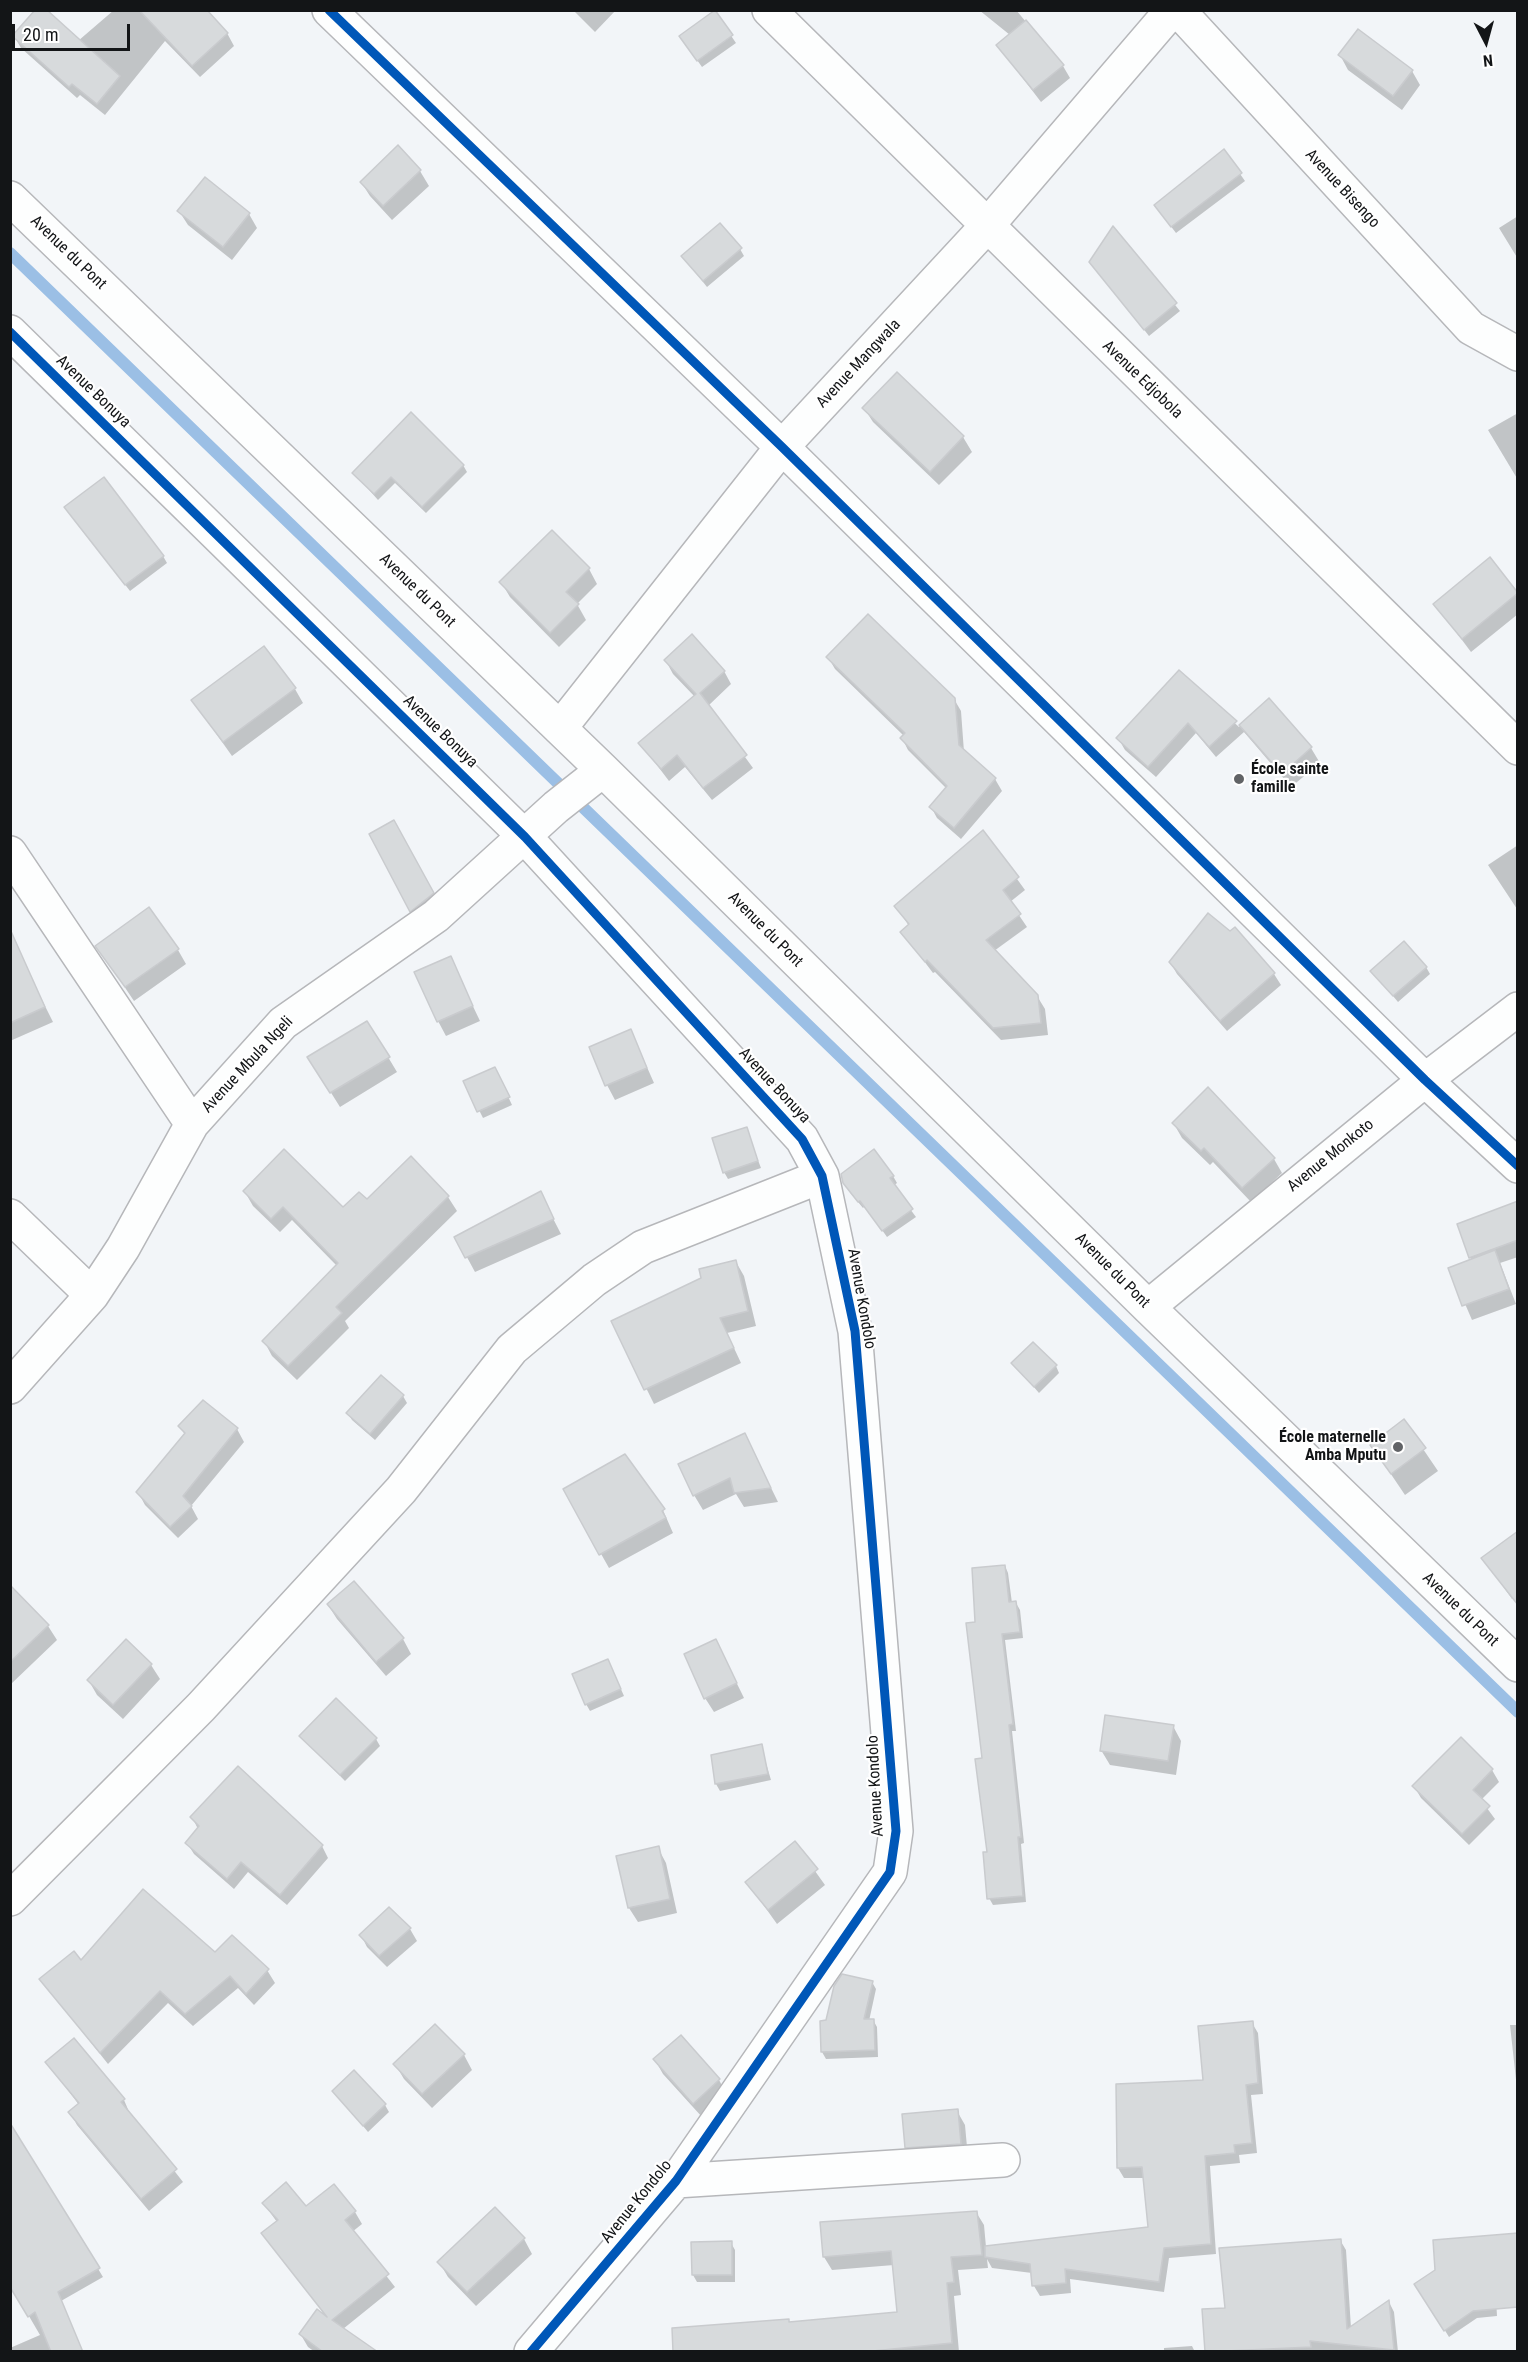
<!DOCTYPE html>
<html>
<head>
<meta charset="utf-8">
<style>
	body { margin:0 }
	#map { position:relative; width:1528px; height:2362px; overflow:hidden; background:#f2f5f8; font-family:"Roboto Condensed",sans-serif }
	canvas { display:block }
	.frame { position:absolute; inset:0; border:12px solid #131517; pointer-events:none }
	.north { position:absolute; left:1456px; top:12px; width:60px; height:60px; -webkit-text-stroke:4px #fff; paint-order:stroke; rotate:174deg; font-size:16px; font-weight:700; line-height:24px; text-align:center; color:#131517 }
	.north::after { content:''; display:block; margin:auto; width:21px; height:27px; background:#131517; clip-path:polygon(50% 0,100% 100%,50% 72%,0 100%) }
	.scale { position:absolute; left:12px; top:24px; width:118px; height:27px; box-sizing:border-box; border:3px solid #131517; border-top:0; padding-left:8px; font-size:18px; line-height:21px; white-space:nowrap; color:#131517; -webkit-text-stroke:4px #fff; paint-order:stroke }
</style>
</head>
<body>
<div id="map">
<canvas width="1528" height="2362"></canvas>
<div class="frame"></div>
<div class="north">N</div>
<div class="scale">20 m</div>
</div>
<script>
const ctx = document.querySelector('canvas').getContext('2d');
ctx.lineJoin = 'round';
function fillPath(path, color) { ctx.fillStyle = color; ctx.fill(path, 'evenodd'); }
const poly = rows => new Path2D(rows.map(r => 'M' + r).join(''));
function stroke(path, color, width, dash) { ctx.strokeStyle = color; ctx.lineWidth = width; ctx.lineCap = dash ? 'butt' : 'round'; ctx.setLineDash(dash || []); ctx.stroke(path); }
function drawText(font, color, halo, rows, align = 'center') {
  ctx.font = font + ' "Roboto Condensed",sans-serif'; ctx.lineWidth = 4.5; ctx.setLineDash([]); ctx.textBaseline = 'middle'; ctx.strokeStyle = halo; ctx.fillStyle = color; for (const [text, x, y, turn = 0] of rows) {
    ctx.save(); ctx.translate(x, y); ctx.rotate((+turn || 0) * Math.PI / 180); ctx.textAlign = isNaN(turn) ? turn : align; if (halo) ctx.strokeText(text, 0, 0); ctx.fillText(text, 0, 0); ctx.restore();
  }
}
fillPath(poly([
	[114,10,197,10,227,33,234,46,200,77,165,41,105,115,80,95,77,98,21,48,14,36,78,41],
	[573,10,616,10,595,32],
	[979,10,1016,10,1063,66,1070,78,1041,102,998,46,1010,35],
	[715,12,736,43,702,67,685,43],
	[1340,55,1412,71,1420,85,1402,110,1348,70],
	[397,147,420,171,429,186,392,220,370,196,361,182],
	[1224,151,1245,181,1176,233,1160,212],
	[179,211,249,214,257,228,232,260,188,225],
	[1518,216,1518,259,1499,228],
	[1113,229,1180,311,1149,336,1091,262],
	[740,249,744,256,707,287,683,257],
	[897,374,963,437,972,452,939,485,873,422,864,408],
	[1518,413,1518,480,1488,430],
	[463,465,467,472,426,513,395,483,378,500,354,473],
	[70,514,163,556,167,563,130,591],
	[1494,564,1518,592,1518,614,1471,652,1435,604],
	[589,569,597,584,577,604,586,620,559,647,510,597,501,582],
	[828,657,954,699,961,711,964,752,995,779,1002,791,961,839,937,818,931,807,947,789,908,750,902,738,904,736,835,669],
	[666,661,724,671,731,684,708,706,753,768,712,800,685,767,669,781,640,743,695,697,673,674],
	[1179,672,1239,727,1269,700,1311,748,1320,763,1291,787,1244,732,1216,757,1196,733,1156,777,1125,750,1118,738],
	[295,689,303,703,232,756,193,701],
	[393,823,436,901,415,917,371,835],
	[983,832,1025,890,1010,902,1027,927,994,951,1037,996,1045,1009,1048,1035,1001,1040,935,972,933,973,902,932,909,926,896,906],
	[1518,845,1518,908,1517,909,1488,865],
	[1235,929,1274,974,1281,985,1227,1031,1177,974,1170,962],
	[97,946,178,950,186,964,134,1001],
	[450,958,480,1021,446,1036,438,1021],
	[1426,967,1430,974,1398,1002,1372,971],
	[30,976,53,1022,10,1041,10,985],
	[631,1031,654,1083,615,1100,607,1085],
	[388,1057,397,1072,340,1107,318,1072],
	[498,1075,512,1105,483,1118,465,1082],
	[1174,1124,1274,1159,1282,1173,1251,1202,1213,1162,1210,1165,1182,1138],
	[746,1129,761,1168,728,1179,724,1172],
	[411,1158,448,1197,457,1211,345,1321,349,1328,297,1380,272,1356,264,1341,337,1266,292,1220,280,1232,253,1206,245,1192,343,1209,367,1201],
	[893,1176,897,1183,893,1186,916,1217,887,1237,865,1206,863,1208,848,1190],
	[540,1193,561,1234,475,1272,456,1237],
	[1518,1217,1518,1257,1500,1263,1516,1304,1472,1320,1450,1269,1472,1260,1470,1257],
	[736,1262,744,1276,756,1326,727,1333,741,1363,654,1404,613,1321],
	[1013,1363,1056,1366,1059,1373,1039,1393],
	[403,1396,407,1403,375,1440,352,1420,348,1413],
	[1404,1421,1438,1471,1405,1495,1372,1446],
	[180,1426,237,1429,244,1442,191,1506,198,1519,178,1538,145,1505,138,1492,185,1435],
	[752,1449,778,1502,744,1507,736,1494,703,1510,694,1495],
	[624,1456,663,1510,673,1533,609,1568,565,1490],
	[1483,1558,1515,1597,1512,1599],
	[1005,1566,1008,1573,1012,1603,1016,1603,1020,1610,1023,1638,1005,1640,1016,1731,1012,1731,1024,1843,1021,1844,1026,1902,993,1905,989,1898,976,1623],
	[354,1583,403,1639,411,1654,386,1676,337,1619,328,1605],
	[13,1589,48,1626,57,1640,10,1685,10,1592],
	[716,1641,744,1698,714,1712,705,1698],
	[608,1660,624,1696,590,1711,586,1704],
	[151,1665,160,1679,123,1719,97,1695,89,1681],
	[1173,1726,1181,1741,1176,1775,1110,1765,1101,1750],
	[301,1736,376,1739,380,1746,345,1781],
	[1461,1739,1492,1770,1499,1782,1481,1800,1495,1819,1469,1845,1421,1798,1414,1786],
	[761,1746,771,1780,720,1791,716,1784,713,1756],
	[192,1817,322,1846,328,1858,287,1905,248,1872,234,1889,194,1854,187,1843,198,1829],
	[795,1843,825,1885,777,1924,747,1882],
	[658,1848,666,1863,677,1913,638,1922,629,1908,618,1857],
	[410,1929,417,1941,387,1967,367,1947,361,1935],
	[216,1954,267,1970,275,1983,254,2005,238,1988,193,2026,168,2003,108,2064,41,1980,81,1962],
	[872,1982,876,1989,869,2021,873,2020,877,2027,878,2057,826,2059,822,2052,828,2022],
	[1252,2023,1258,2033,1263,2094,1251,2095,1257,2153,1239,2155,1240,2163,1210,2166,1216,2254,1169,2258,1164,2292,1070,2279,1071,2293,1040,2296,1034,2286,1032,2273,992,2268,987,2259,988,2268,958,2270,961,2295,954,2296,959,2352,723,2352,790,2324,899,2313,894,2265,832,2270,824,2257,976,2212,984,2225,986,2247,1150,2228,1144,2178,1124,2178,1118,2168,1205,2081],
	[1510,2025,1518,2025,1518,2098],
	[681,2037,719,2080,727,2095,702,2117,663,2074,655,2060],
	[464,2055,472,2070,432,2108,404,2079,395,2064],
	[47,2062,124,2100,130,2114,183,2182,149,2211,77,2125,70,2112,79,2105],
	[334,2091,385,2105,389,2112,368,2132],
	[957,2111,965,2125,968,2158,915,2162,906,2147],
	[10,2123,103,2277,61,2301,83,2352,10,2352,10,2348,40,2335,19,2299,10,2218],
	[264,2204,355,2212,362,2224,352,2232,395,2287,343,2329,368,2352,315,2352,308,2347,301,2335,327,2317,263,2233,277,2222],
	[495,2209,524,2239,532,2254,476,2306,448,2277,439,2262],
	[1340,2240,1346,2250,1351,2328,1389,2302,1394,2312,1398,2352,1206,2352,1226,2309],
	[731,2243,735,2250,735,2282,697,2282,693,2275],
	[1493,2244,1497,2316,1477,2318,1449,2337,1416,2284],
	[1192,2346,1195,2352,1164,2352,1164,2348]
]), '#0003');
stroke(poly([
	[10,253,1518,1712]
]), '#9bbfe5', 12);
const building = poly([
	[35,10,47,10,120,76,97,104,72,84,69,87,12,36,35,10],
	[139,10,207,10,228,33,192,66,139,10],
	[715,10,733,35,697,61,679,36,715,10],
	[1026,20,1064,65,1033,90,996,45,1026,20],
	[1358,29,1413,70,1393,96,1338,55,1358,29],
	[398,145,421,170,383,206,360,182,398,145],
	[1224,149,1242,173,1171,227,1154,205,1224,149],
	[205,177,250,213,223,247,177,211,205,177],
	[720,223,742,248,703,281,681,256,720,223],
	[1113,226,1177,303,1144,330,1089,262,1113,226],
	[897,372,964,436,930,472,862,408,897,372],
	[411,412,464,465,422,507,391,477,374,494,352,473,411,412],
	[104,477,164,556,125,585,64,507,104,477],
	[552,530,590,568,566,592,579,604,550,633,499,582,552,530],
	[1490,557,1518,593,1462,639,1433,604,1490,557],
	[868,614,955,698,959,745,996,778,954,828,929,807,947,786,900,738,905,733,826,657,868,614],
	[692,634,725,671,700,693,747,755,703,788,677,755,661,769,638,743,696,694,664,660,692,634],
	[264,646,296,688,223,742,191,700,264,646],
	[1179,670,1237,721,1209,747,1188,723,1148,767,1116,738,1179,670],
	[1269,698,1312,747,1282,774,1239,725,1269,698],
	[394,820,434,893,410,912,369,834,394,820],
	[983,830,1019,877,1003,890,1021,914,986,940,1038,995,1041,1023,993,1028,927,960,925,962,900,932,909,924,894,906,983,830],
	[149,907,179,949,125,987,95,946,149,907],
	[1208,913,1230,931,1235,927,1275,973,1220,1021,1169,962,1208,913],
	[10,929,45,1007,10,1023,10,929],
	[1404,941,1427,967,1393,996,1370,971,1404,941],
	[451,956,473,1006,437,1022,414,972,451,956],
	[367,1021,390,1057,330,1093,307,1057,367,1021],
	[631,1029,647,1068,605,1086,589,1047,631,1029],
	[495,1067,510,1097,477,1112,463,1081,495,1067],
	[1208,1087,1275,1158,1242,1188,1204,1148,1201,1151,1172,1123,1208,1087],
	[747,1127,758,1161,723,1173,712,1138,747,1127],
	[284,1149,343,1207,359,1192,367,1199,411,1156,449,1196,336,1307,342,1313,288,1366,262,1341,338,1263,283,1207,271,1219,243,1191,284,1149],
	[874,1149,894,1176,890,1178,913,1209,882,1231,860,1201,858,1202,843,1183,841,1174,874,1149],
	[541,1191,554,1219,465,1258,454,1237,541,1191],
	[1518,1201,1518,1240,1469,1258,1457,1224,1518,1201],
	[1495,1250,1509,1289,1462,1306,1448,1268,1495,1250],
	[736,1260,748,1311,720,1318,734,1348,644,1390,611,1321,701,1278,699,1269,736,1260],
	[1033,1342,1057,1365,1034,1387,1011,1363,1033,1342],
	[381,1375,404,1395,370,1434,346,1413,381,1375],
	[203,1400,238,1428,183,1496,192,1506,170,1527,136,1492,185,1433,178,1426,203,1400],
	[1404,1419,1426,1448,1391,1474,1370,1445,1404,1419],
	[745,1433,771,1488,734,1493,730,1478,693,1496,678,1464,745,1433],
	[625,1454,665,1509,662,1511,666,1518,599,1555,563,1489,625,1454],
	[1518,1531,1518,1605,1481,1558,1518,1531],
	[1005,1565,1009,1602,1016,1601,1020,1632,1002,1634,1013,1724,1009,1725,1021,1837,1018,1837,1023,1896,987,1899,983,1852,987,1852,975,1759,982,1758,966,1623,975,1622,972,1568,1005,1565],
	[354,1581,404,1638,376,1662,327,1604,354,1581],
	[10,1585,49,1625,10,1662,10,1585],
	[126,1639,152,1664,113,1705,87,1680,126,1639],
	[716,1639,737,1683,704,1699,684,1654,716,1639],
	[608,1659,621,1689,585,1705,572,1674,608,1659],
	[336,1698,377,1738,340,1775,299,1736,336,1698],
	[1105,1715,1174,1725,1168,1761,1100,1751,1105,1715],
	[1461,1737,1493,1769,1473,1790,1490,1806,1462,1834,1412,1786,1461,1737],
	[762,1744,768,1774,715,1784,711,1755,762,1744],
	[238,1766,323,1845,280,1895,241,1862,227,1879,185,1843,199,1826,190,1817,238,1766],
	[795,1841,818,1869,768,1910,745,1882,795,1841],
	[659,1846,670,1899,628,1908,616,1856,659,1846],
	[143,1889,215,1952,232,1935,269,1969,246,1994,230,1976,185,2014,160,1991,100,2053,39,1979,74,1951,81,1960,143,1889],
	[389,1907,411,1928,379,1956,359,1935,389,1907],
	[842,1974,873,1981,864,2019,874,2019,875,2050,821,2052,820,2021,826,2020,834,1986,842,1974],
	[1253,2021,1258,2083,1246,2085,1252,2143,1234,2145,1235,2153,1205,2156,1211,2244,1164,2248,1159,2282,1065,2269,1066,2283,1032,2286,1030,2264,985,2257,985,2246,1148,2227,1142,2167,1117,2168,1116,2084,1203,2080,1198,2026,1253,2021],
	[435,2024,465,2054,422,2094,393,2064,435,2024],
	[681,2035,720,2079,693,2104,653,2059,681,2035],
	[74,2038,125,2099,121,2102,177,2169,141,2199,68,2112,79,2103,45,2062,74,2038],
	[354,2070,386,2104,363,2126,332,2091,354,2070],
	[958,2109,961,2144,905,2148,902,2114,958,2109],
	[10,2123,100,2268,58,2292,83,2352,51,2352,35,2312,28,2317,10,2287,10,2123],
	[286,2182,306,2206,334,2184,356,2211,345,2220,389,2274,332,2320,378,2352,323,2352,299,2334,317,2309,327,2317,261,2233,278,2220,262,2203,286,2182],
	[495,2207,525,2238,467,2292,437,2262,495,2207],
	[977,2211,982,2255,951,2257,954,2282,947,2283,952,2343,863,2352,673,2352,672,2328,789,2319,789,2322,897,2312,891,2251,823,2257,820,2222,977,2211],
	[1518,2233,1518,2307,1473,2311,1444,2331,1414,2284,1435,2270,1433,2240,1518,2233],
	[1341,2239,1347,2329,1389,2300,1394,2350,1310,2341,1311,2347,1205,2352,1202,2309,1225,2308,1219,2248,1341,2239],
	[732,2241,732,2275,692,2275,691,2242,732,2241]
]);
fillPath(building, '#d7dadc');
stroke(building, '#c9cbce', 1.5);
const minor = poly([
	[329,10,782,447,1425,1080,1518,1166],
	[769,10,1518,748],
	[1178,10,1471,328,1518,354],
	[10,198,603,770,1148,1307,1518,1665],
	[10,332,525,837,802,1139,822,1176,855,1331,896,1831,890,1872,676,2181,531,2352],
	[560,728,782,447,986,227,1172,10],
	[10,853,192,1124],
	[10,1216,92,1295],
	[1148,1307,1425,1080,1518,1009],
	[10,1387,92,1295,123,1248,192,1124,283,1023,436,916,556,807,603,770],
	[10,1899,201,1707,401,1490,512,1349,594,1280,643,1247,822,1176],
	[676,2181,1003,2160]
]);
stroke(minor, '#b6b7ba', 36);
stroke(minor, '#fdfefe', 33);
stroke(poly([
	[329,10,782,447,1425,1080,1518,1166],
	[10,332,525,837,802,1139,822,1176,855,1331,896,1831,890,1872,676,2181,531,2352]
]), '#0057b8', 9);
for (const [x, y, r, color] of [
	[1239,779,6,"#616366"],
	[1398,1447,6,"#616366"]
]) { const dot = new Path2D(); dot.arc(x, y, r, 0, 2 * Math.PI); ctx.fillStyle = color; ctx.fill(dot); stroke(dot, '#fff', 2); }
drawText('16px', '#131517', '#fff', [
	["Avenue Bisengo",1342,189,47],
	["Avenue du Pont",68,253,44],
	["Avenue Mangwala",859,364,-47],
	["Avenue Edjobola",1142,380,44],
	["Avenue Bonuya",93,392,44],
	["Avenue du Pont",417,591,44],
	["Avenue Bonuya",440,732,44],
	["Avenue du Pont",765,930,45],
	["Avenue Mbula Ngeli",248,1065,-47],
	["Avenue Bonuya",774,1086,47],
	["Avenue Monkoto",1331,1156,-39],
	["Avenue du Pont",1112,1271,45],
	["Avenue Kondolo",861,1299,80],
	["Avenue du Pont",1460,1610,44],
	["Avenue Kondolo",876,1786,-93],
	["Avenue Kondolo",637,2202,-51]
]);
drawText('bold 16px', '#131517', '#fff', [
	["École sainte",1251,770],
	["famille",1251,788],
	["École maternelle",1386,1438,"right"],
	["Amba Mputu",1386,1456,"right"]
], 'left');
</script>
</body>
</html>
